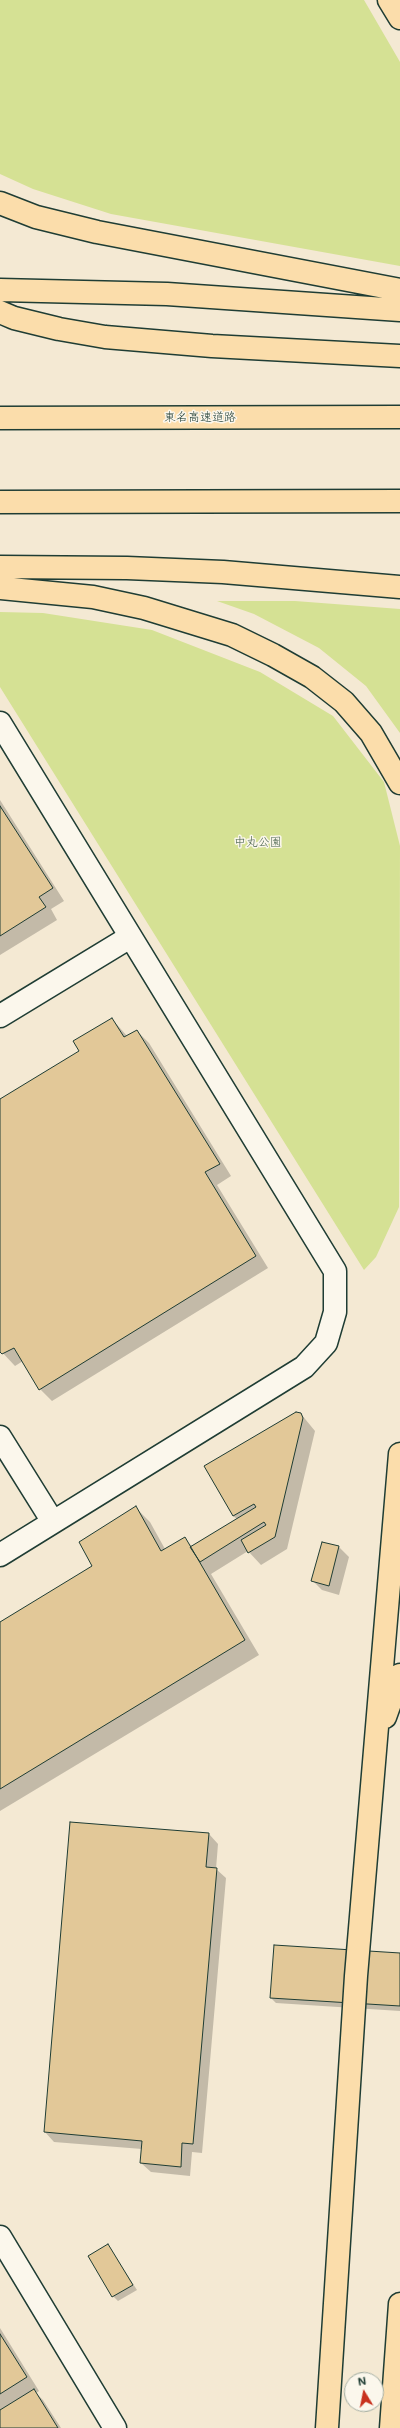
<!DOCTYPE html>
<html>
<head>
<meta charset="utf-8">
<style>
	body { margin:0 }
	#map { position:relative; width:400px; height:2428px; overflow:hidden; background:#fbf7ec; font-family:Mali,sans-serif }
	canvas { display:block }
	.north { position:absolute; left:344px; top:2372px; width:40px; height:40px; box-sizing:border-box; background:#fbf7ec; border:1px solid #a3ada2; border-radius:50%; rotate:350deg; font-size:11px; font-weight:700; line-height:16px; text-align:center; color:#1f3d34 }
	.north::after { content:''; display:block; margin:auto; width:14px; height:18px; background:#c8321e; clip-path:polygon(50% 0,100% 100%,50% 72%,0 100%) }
</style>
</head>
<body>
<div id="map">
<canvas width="400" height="2428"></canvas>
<div class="north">N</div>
</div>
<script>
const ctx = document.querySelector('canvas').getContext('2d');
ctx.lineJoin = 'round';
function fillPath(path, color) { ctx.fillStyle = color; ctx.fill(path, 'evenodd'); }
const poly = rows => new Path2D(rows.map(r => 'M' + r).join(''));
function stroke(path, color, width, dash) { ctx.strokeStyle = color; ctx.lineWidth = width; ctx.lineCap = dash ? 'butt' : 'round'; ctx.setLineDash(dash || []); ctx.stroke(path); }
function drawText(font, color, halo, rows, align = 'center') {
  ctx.font = font + ' Mali,"Klee One",sans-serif'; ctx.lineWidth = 3; ctx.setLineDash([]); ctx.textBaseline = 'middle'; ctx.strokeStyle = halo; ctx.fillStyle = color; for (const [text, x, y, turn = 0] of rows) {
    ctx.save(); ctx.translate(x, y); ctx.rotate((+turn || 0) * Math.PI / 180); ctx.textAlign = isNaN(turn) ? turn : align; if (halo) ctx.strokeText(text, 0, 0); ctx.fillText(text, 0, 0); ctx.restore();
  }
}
fillPath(poly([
	[0,0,400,0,400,2428,0,2428],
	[352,2380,376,2380,376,2404,352,2404]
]), '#f4e9d3');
fillPath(poly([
	[0,0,364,0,400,62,400,266,111,214,33,189,0,174],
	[217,601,295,601,400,609,400,733,366,686,319,648,254,614],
	[0,612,43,613,152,630,260,672,333,716,384,782,400,846,399,1207,376,1257,364,1270,0,687]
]), '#d5e194');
fillPath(poly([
	[0,800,64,901,51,909,57,920,0,955],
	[112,1019,127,1036,137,1031,149,1043,231,1176,217,1185,268,1268,52,1401,40,1389,23,1361,15,1366,0,1350,0,1101,80,1051],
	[301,1414,315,1431,287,1549,261,1565,248,1551,211,1574,259,1655,0,1811,0,1623,93,1567,136,1508,150,1522,165,1549,184,1539,193,1547,237,1519,233,1516],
	[322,1543,339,1547,349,1557,339,1595,322,1590,313,1581],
	[209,1834,218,1844,216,1869,226,1878,202,2153,192,2152,190,2176,151,2172,141,2163,142,2149,54,2142,45,2132],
	[400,1954,400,2011,276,2003,271,1998],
	[108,2246,137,2290,118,2301,113,2296],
	[0,2328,39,2391,36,2393,43,2400,61,2428,0,2428]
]), '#0003');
const building = poly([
	[0,806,53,888,39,897,46,907,0,936,0,806],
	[112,1018,124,1037,137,1030,220,1164,205,1172,256,1256,39,1390,14,1348,2,1354,0,1352,0,1099,79,1051,73,1041,112,1018],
	[296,1412,301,1413,303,1418,275,1537,248,1553,241,1540,266,1525,264,1522,200,1562,190,1547,256,1507,254,1504,233,1516,204,1466,296,1412],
	[136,1506,161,1551,185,1537,245,1640,0,1789,0,1622,92,1566,79,1542,136,1506],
	[322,1542,339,1546,329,1586,311,1581,322,1542],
	[70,1822,209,1833,206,1867,217,1868,193,2144,182,2143,181,2167,140,2163,142,2141,44,2132,70,1822],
	[274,1945,400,1953,400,2006,270,1998,274,1945],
	[108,2244,133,2285,112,2297,88,2256,108,2244],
	[0,2334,27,2377,0,2394,0,2334],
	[34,2389,58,2428,0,2428,0,2410,34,2389]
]);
fillPath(building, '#e2c898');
stroke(building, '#1f3d34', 1);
const street = poly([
	[0,1016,130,937]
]);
const secondary = poly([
	[0,723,335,1271,335,1312,326,1343,304,1367,0,1555],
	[0,1437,53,1522],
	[0,2237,115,2428]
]);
const highway = poly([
	[389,0,400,18],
	[0,203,36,217,97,232,400,290],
	[0,290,167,294,400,310],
	[0,312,14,318,59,329,105,337,212,346,400,356],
	[0,418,400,417],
	[0,502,400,501],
	[0,567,127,568,223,572,400,587],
	[0,588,93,597,144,608,232,635,273,655,312,677,344,702,371,733,400,783],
	[385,1717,400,1675],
	[327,2428,356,1976,400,1454],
	[391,2428,400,2304]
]);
stroke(street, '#1f3d34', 25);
stroke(secondary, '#1f3d34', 25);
stroke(highway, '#1f3d34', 25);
stroke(street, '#fbf7ec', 22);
stroke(secondary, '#fbf7ec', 22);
stroke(highway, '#fbddab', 22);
drawText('12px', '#1f3d34', '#fbf7ec', [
	["東名高速道路",200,417]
]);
drawText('12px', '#435e47', '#fbf7ec', [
	["中丸公園",258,842]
]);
</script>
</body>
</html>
